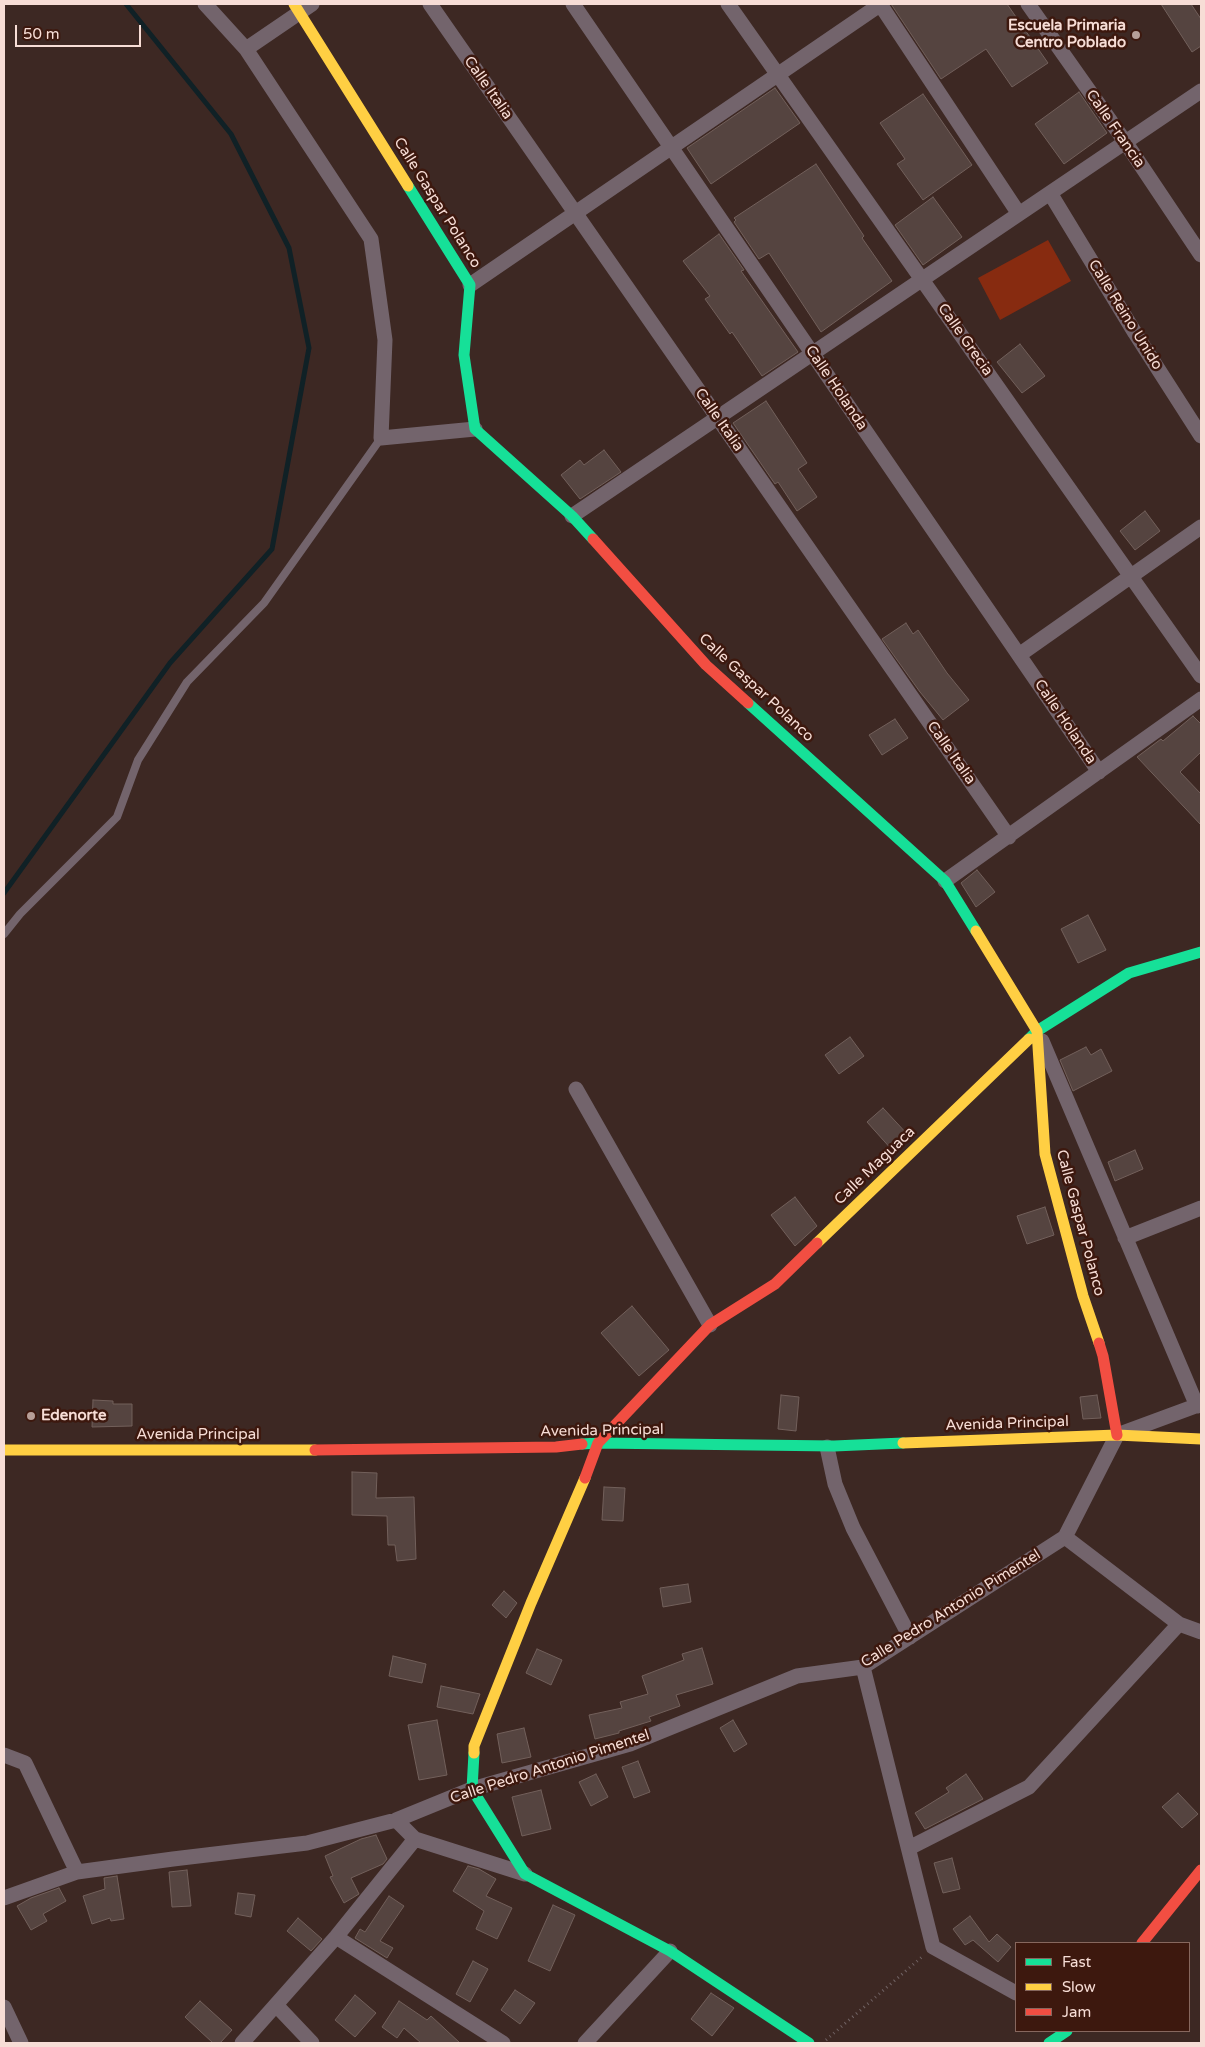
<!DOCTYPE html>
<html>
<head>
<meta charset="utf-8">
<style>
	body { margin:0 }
	#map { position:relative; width:1205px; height:2047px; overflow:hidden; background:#3d2823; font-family:"Varela Round",sans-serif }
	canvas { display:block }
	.frame { position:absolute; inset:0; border:5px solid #f7ddd6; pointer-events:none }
	.legend { position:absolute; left:1015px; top:1942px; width:175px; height:90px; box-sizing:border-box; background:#3d180e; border:1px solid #87675e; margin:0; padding:6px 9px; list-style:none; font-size:15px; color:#f7ddd6 }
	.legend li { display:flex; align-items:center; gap:10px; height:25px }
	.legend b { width:25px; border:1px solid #87675e }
	.scale { position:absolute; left:15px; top:25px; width:126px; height:22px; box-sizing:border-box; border:2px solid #f7ddd6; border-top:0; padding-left:6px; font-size:15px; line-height:18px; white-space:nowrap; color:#f7ddd6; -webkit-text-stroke:4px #3d180e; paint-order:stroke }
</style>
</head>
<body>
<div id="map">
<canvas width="1205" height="2047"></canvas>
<div class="frame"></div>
<ul class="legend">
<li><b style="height:6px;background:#16e098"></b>Fast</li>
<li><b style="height:6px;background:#ffcf43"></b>Slow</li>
<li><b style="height:6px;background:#f24e42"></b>Jam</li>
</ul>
<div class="scale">50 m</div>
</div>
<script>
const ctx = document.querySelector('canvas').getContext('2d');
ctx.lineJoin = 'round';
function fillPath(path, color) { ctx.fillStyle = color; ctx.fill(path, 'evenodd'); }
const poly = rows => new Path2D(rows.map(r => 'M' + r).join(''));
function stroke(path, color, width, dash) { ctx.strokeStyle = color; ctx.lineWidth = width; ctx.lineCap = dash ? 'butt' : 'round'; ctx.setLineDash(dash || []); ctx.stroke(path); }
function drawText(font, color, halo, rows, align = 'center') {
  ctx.font = font + ' "Varela Round",sans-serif'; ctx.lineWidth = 5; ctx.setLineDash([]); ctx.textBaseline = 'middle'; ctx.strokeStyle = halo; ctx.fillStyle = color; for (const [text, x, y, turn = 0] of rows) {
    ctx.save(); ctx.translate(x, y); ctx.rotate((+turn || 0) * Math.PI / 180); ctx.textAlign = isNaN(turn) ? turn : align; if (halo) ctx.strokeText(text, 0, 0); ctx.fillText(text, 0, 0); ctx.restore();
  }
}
fillPath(poly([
	[1048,240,1071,281,1000,320,978,278]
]), '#872b10');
stroke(poly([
	[4,893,170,663,272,549,309,348,289,248,231,134,126,4]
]), '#102126', 5);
const building = poly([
	[891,4,1007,4,1048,63,1012,87,986,49,941,79,891,4],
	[1161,4,1191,4,1201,19,1201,46,1192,52,1161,4],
	[775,88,800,123,711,184,687,148,775,88],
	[1079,92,1107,133,1064,164,1035,124,1079,92],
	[923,94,972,165,923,200,897,164,905,159,880,123,923,94],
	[816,164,864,236,862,238,892,281,821,332,769,253,759,259,734,222,736,220,734,218,816,164],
	[933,197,962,237,923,265,895,225,933,197],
	[719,234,744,270,741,271,798,352,762,376,732,332,730,334,705,299,710,296,683,261,719,234],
	[1020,344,1045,376,1022,393,997,362,1020,344],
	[766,401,807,463,798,469,817,497,797,511,778,482,775,484,733,423,766,401],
	[604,450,621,472,580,499,561,475,580,460,584,465,604,450],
	[1145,511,1160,531,1135,550,1120,531,1145,511],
	[906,623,913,634,918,630,947,673,969,700,943,720,920,692,882,639,906,623],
	[1193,716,1201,724,1201,752,1180,772,1201,794,1201,825,1137,757,1161,739,1163,741,1193,716],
	[895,719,908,738,882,755,869,735,895,719],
	[977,870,995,892,976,907,961,883,977,870],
	[1088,915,1106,950,1078,963,1061,929,1088,915],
	[850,1037,864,1056,839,1074,825,1055,850,1037],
	[1086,1047,1091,1055,1101,1049,1112,1071,1073,1091,1060,1060,1086,1047],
	[883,1108,909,1136,893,1151,867,1122,883,1108],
	[1135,1150,1143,1169,1115,1181,1108,1162,1135,1150],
	[795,1197,817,1226,795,1246,771,1215,795,1197],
	[1045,1207,1054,1235,1027,1244,1017,1216,1045,1207],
	[632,1306,669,1350,639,1376,601,1333,632,1306],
	[781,1395,799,1397,796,1431,778,1429,781,1395],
	[1097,1395,1101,1418,1083,1419,1080,1397,1097,1395],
	[93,1400,113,1401,113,1404,132,1404,132,1426,92,1427,93,1400],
	[352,1472,377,1473,376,1498,414,1497,416,1559,397,1561,395,1545,388,1545,387,1516,352,1515,352,1472],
	[604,1487,625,1488,623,1521,602,1520,604,1487],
	[688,1584,691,1602,663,1607,660,1588,688,1584],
	[504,1591,517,1603,506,1618,492,1605,504,1591],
	[702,1648,713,1684,676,1695,680,1706,649,1717,651,1721,619,1731,619,1733,595,1739,589,1715,622,1708,620,1702,648,1694,642,1676,684,1660,682,1654,702,1648],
	[537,1649,562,1660,551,1685,526,1673,537,1649],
	[393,1656,426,1664,422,1683,389,1676,393,1656],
	[441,1686,480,1694,473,1714,437,1707,441,1686],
	[437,1720,447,1775,419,1780,408,1725,437,1720],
	[733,1720,747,1744,734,1752,720,1728,733,1720],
	[524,1728,531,1757,502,1763,497,1734,524,1728],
	[638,1761,650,1792,634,1798,622,1767,638,1761],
	[596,1774,608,1797,591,1806,579,1782,596,1774],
	[966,1774,983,1799,925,1829,915,1813,949,1792,946,1788,966,1774],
	[541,1790,551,1829,522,1836,512,1797,541,1790],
	[1178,1793,1198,1814,1182,1828,1162,1807,1178,1793],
	[376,1835,387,1859,383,1864,351,1878,359,1894,344,1903,330,1877,333,1876,325,1856,361,1839,376,1835],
	[952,1858,960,1889,943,1893,934,1863,952,1858],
	[468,1866,479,1869,496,1879,486,1896,512,1908,497,1939,476,1929,484,1911,453,1891,468,1866],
	[187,1870,191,1906,172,1907,169,1872,187,1870],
	[117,1876,124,1919,111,1921,110,1918,92,1924,83,1896,105,1889,104,1878,117,1876],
	[59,1888,66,1901,43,1914,47,1921,31,1930,17,1906,31,1898,59,1888],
	[238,1893,255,1895,251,1917,235,1914,238,1893],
	[389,1896,404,1906,380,1941,393,1948,387,1958,355,1938,360,1929,365,1932,389,1896],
	[553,1905,575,1915,550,1971,528,1961,553,1905],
	[970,1916,989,1942,997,1934,1011,1947,998,1962,973,1940,965,1945,953,1929,970,1916],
	[298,1918,322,1939,311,1951,287,1931,298,1918],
	[473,1961,488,1969,470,2002,456,1994,473,1961],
	[515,1990,535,2003,520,2024,501,2010,515,1990],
	[711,1993,734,2008,712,2036,691,2019,711,1993],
	[355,1995,376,2013,355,2037,335,2020,355,1995],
	[200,2001,232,2030,220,2043,213,2043,185,2017,200,2001],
	[399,2001,427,2020,431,2016,460,2043,421,2043,404,2028,397,2038,382,2027,399,2001]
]);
fillPath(building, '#554440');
stroke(building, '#72605b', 1);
stroke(poly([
	[826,2040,923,1956]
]), '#716364', 3, [1, 4]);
stroke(poly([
	[4,934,20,914,117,817,138,760,187,682,264,603,381,438]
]), '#73646c', 8);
stroke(poly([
	[205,4,246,49,371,239,385,340,381,438,475,429],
	[430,4,1009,837],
	[573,4,1099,772],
	[728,4,1201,676],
	[880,4,1019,214],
	[1028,4,1126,143,1201,255],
	[246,49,312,4],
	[1050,193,1135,333,1201,436],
	[470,285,881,4],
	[572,516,1201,91],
	[1019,655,1201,527],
	[945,881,1201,699],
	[1042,1041,1197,1406],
	[576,1089,710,1325],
	[1125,1238,1201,1208],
	[827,1447,835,1484,853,1528,910,1637],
	[1065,1537,1179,1624,1201,1632],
	[863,1667,933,1947,1016,1993],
	[4,1755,25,1763,77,1872],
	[396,1820,415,1839,525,1874],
	[909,1848,1029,1787,1179,1624],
	[4,1898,77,1872,173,1859,307,1843,396,1820,472,1789,630,1744,797,1676,863,1667,1065,1537,1117,1435,1201,1404],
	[336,1937,503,2043],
	[276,2005,312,2043],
	[4,2007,21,2043],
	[242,2043,336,1937,415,1839],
	[585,2043,670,1951]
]), '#73646c', 15);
stroke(poly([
	[408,186,470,285,464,355,475,429,572,516,593,539],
	[748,703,945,881,976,931],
	[1029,1039,1037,1031,1129,973,1201,952],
	[582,1444,598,1443,834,1446,903,1443],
	[474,1753,472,1789,525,1874,670,1951,809,2043],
	[1049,2043,1067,2031]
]), '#16e098', 11);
stroke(poly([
	[294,4,408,186],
	[976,931,1037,1031,1045,1154,1083,1296,1099,1343],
	[817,1243,1029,1039],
	[903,1443,1117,1435,1201,1439],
	[4,1450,315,1450],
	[474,1753,474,1746,531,1603,585,1478]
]), '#ffcf43', 11);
stroke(poly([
	[593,539,706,665,748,703],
	[1099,1343,1103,1356,1117,1435],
	[315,1450,556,1447,582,1444],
	[585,1478,598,1443,710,1325,775,1284,817,1243],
	[1142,1943,1201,1870]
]), '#f24e42', 11);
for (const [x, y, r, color] of [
	[1136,35,5,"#b69e97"],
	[31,1416,5,"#b69e97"]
]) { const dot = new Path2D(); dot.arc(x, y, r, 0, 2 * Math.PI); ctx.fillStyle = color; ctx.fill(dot); stroke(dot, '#3d180e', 2); }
drawText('bold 15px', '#f7ddd6', '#3d180e', [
	["Escuela Primaria",1126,26],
	["Centro Poblado",1126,43],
	["Edenorte",41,1416,"left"]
], 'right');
drawText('15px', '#f7ddd6', '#3d180e', [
	["Calle Italia",488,88,55],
	["Calle Francia",1115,129,55],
	["Calle Gaspar Polanco",437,203,58],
	["Calle Reino Unido",1125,315,58],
	["Calle Grecia",965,340,55],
	["Calle Holanda",836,388,56],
	["Calle Italia",719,420,55],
	["Calle Gaspar Polanco",756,688,43],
	["Calle Holanda",1065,722,56],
	["Calle Italia",951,753,55],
	["Calle Maguaca",875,1166,-44],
	["Calle Gaspar Polanco",1080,1223,75],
	["Avenida Principal",1007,1424,-2],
	["Avenida Principal",602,1431,-1],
	["Avenida Principal",198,1435],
	["Calle Pedro Antonio Pimentel",951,1609,-32],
	["Calle Pedro Antonio Pimentel",550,1767,-18]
]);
</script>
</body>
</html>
